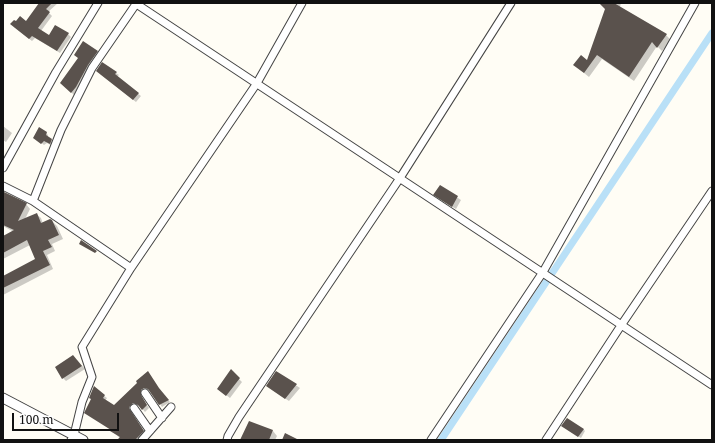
<!DOCTYPE html>
<html>
<head>
<meta charset="utf-8">
<style>
	body { margin:0 }
	#map { position:relative; width:715px; height:443px; overflow:hidden; background:#fffdf5; font-family:"Noto Serif",serif }
	canvas { display:block }
	.frame { position:absolute; inset:0; border:4px solid #111; pointer-events:none }
	.scale { position:absolute; left:12px; top:413px; width:107px; height:18px; box-sizing:border-box; border:2px solid #111; border-top:0; padding-left:5px; font-size:12px; line-height:14px; white-space:nowrap; color:#111; -webkit-text-stroke:3px #fff; paint-order:stroke }
</style>
</head>
<body>
<div id="map">
<canvas width="715" height="443"></canvas>
<div class="frame"></div>
<div class="scale">100 m</div>
</div>
<script>
const ctx = document.querySelector('canvas').getContext('2d');
ctx.lineJoin = 'round';
function fillPath(path, color) { ctx.fillStyle = color; ctx.fill(path, 'evenodd'); }
const poly = rows => new Path2D(rows.map(r => 'M' + r).join(''));
function stroke(path, color, width, dash) { ctx.strokeStyle = color; ctx.lineWidth = width; ctx.lineCap = dash ? 'butt' : 'round'; ctx.setLineDash(dash || []); ctx.stroke(path); }
fillPath(poly([
	[40,3,58,3,48,12,52,16,41,31,49,37,68,34,71,37,60,53,35,38,32,41,14,27,26,22],
	[602,3,621,3,620,7,666,35,671,40,662,51,657,46,634,81,602,59,589,77,579,69,588,61,606,9],
	[97,52,100,54,79,90,74,95,62,83],
	[116,73,119,75,117,77,141,96,136,102,100,74],
	[3,126,12,133,6,142,3,140],
	[46,133,48,135,48,137,54,142,52,146,47,143,44,145,37,139],
	[440,186,461,200,456,209,438,198],
	[3,197,26,204,30,209,25,219,36,214,41,218,43,224,52,221,57,226,63,239,52,244,55,251,47,255,53,269,3,295,3,277,37,260,30,245,3,259,3,237,14,232,3,226],
	[77,360,85,369,66,381,63,378],
	[231,371,242,382,230,398,222,392],
	[276,372,300,388,289,401,271,389],
	[138,383,161,392,170,402,162,407,150,390,147,390,142,393,142,398,149,408,145,412,140,406,136,405,132,408,131,411,145,433,138,440,119,440,120,438,114,433,92,400,94,388,107,398,105,401,114,406],
	[565,428,583,429,585,431,581,438],
	[273,431,277,436,275,440,242,440]
]), '#0003');
stroke(poly([
	[441,440,712,33]
]), '#b9e0f7', 7);
fillPath(poly([
	[39,3,52,3,46,9,50,12,38,28,49,35,55,25,69,33,57,51,32,36,29,39,10,24,14,20,16,21,20,16,26,21],
	[599,3,614,3,667,34,657,48,652,42,629,77,597,55,584,73,573,65,581,55,587,60,605,9],
	[83,41,98,51,88,65,76,87,71,93,60,83,78,58,74,55],
	[102,62,117,72,115,74,139,93,133,100,96,71],
	[39,127,47,132,46,135,52,139,50,144,44,141,41,144,33,138],
	[440,185,458,196,452,207,433,195],
	[4,192,27,203,18,221,37,213,41,223,50,219,52,220,59,235,48,240,52,247,43,251,50,265,3,288,3,276,35,259,27,240,3,253,3,236,14,230,3,225,3,195],
	[81,240,97,251,95,253,79,244],
	[73,355,82,366,62,379,55,367],
	[231,369,240,378,226,396,217,389],
	[148,371,159,388,169,400,159,405,148,389,144,388,141,390,141,395,147,405,142,410,138,405,133,403,130,406,129,408,144,431,135,440,117,440,120,437,110,431,111,430,84,413,91,399,89,398,94,386,105,395,103,398,114,405,137,383,136,381],
	[276,371,297,384,285,399,266,386],
	[567,418,584,429,578,437,561,426],
	[249,421,273,430,269,440,240,440],
	[285,433,299,440,282,440]
]), '#5a524d');
const minor = poly([
	[135,3,712,385],
	[3,168,56,72,98,3],
	[3,186,33,201,131,268],
	[33,201,61,130,92,68,136,4],
	[145,393,162,418],
	[134,408,150,431],
	[71,440,74,435,82,402,92,377,82,347,131,268,257,83,302,3],
	[142,440,171,407],
	[227,440,228,436,239,417,400,178,511,3],
	[431,440,543,272,695,3],
	[546,440,622,324,712,191]
]);
const tertiary = poly([
	[3,398,83,440]
]);
stroke(minor, '#444', 9);
stroke(tertiary, '#444', 11);
stroke(minor, '#fff', 7);
stroke(tertiary, '#fff', 9);
</script>
</body>
</html>
